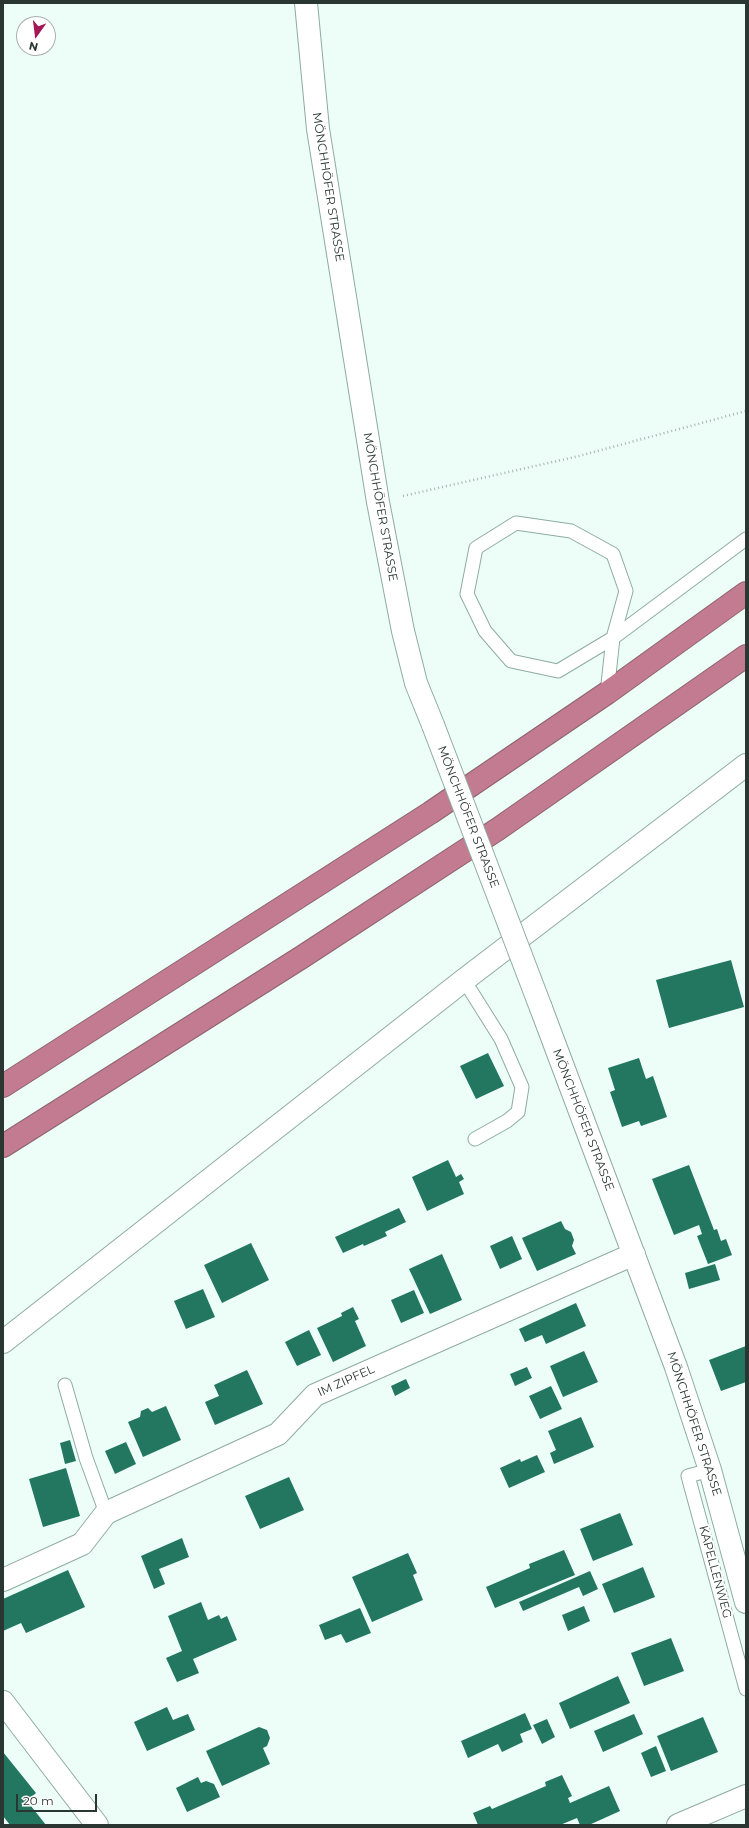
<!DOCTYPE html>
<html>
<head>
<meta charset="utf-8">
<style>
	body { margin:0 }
	#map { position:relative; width:749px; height:1828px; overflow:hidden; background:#ecfef7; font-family:Montserrat,sans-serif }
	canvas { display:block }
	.frame { position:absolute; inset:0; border:4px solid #2a3631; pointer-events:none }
	.north { position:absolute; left:16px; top:16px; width:40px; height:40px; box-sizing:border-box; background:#fff; border:1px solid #aaafad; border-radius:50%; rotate:194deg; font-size:11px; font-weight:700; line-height:16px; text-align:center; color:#2a3631 }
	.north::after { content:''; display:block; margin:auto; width:14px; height:18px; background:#a61757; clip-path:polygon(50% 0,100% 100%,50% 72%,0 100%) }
	.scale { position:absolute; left:16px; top:1794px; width:81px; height:18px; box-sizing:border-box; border:2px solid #2a3631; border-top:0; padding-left:5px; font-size:12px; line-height:14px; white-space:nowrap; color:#2a3631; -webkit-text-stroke:3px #fff; paint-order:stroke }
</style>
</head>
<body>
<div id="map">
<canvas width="749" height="1828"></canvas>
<div class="frame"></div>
<div class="north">N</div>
<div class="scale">20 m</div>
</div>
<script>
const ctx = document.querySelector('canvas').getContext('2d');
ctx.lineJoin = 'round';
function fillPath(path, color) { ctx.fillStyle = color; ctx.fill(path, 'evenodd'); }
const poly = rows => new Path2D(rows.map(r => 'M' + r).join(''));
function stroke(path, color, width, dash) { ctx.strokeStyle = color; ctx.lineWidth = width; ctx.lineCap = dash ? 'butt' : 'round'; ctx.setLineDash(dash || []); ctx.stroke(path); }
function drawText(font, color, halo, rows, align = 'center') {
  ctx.font = font + ' Montserrat,sans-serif'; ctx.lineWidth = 4; ctx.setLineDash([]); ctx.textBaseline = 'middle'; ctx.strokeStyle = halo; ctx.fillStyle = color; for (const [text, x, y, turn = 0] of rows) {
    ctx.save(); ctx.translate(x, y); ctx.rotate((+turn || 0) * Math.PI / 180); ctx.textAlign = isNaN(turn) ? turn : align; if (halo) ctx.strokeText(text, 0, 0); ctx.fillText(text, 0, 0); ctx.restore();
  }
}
fillPath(poly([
	[731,960,744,1007,669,1028,656,980],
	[488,1053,504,1086,476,1099,460,1066],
	[639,1058,646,1079,653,1076,667,1117,641,1126,639,1121,622,1127,610,1092,615,1090,608,1068],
	[448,1160,456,1177,461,1174,464,1179,459,1182,464,1194,427,1211,412,1177],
	[689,1165,714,1230,717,1229,721,1241,726,1239,732,1255,708,1264,697,1236,702,1234,699,1225,674,1235,652,1179],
	[399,1208,406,1222,385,1232,387,1236,364,1246,363,1244,343,1253,335,1237],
	[561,1221,565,1229,571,1232,574,1240,572,1246,576,1254,537,1271,522,1238],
	[512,1236,522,1259,500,1269,490,1246],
	[251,1243,269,1280,222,1303,204,1265],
	[442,1254,462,1300,430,1314,409,1269],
	[715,1264,720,1280,689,1289,685,1273],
	[203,1289,215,1317,186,1329,174,1301],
	[414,1290,424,1313,401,1323,391,1300],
	[576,1303,586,1326,546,1344,542,1335,525,1342,519,1329],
	[353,1307,359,1319,355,1321,366,1346,333,1362,317,1328,342,1316,341,1313],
	[309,1330,321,1355,297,1366,285,1342],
	[746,1346,746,1382,721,1391,709,1360],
	[584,1351,598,1382,563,1397,550,1366],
	[527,1367,532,1378,515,1386,510,1374],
	[247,1370,263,1404,215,1425,205,1402,219,1396,214,1385],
	[406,1379,410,1388,395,1396,391,1386],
	[551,1386,562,1409,540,1419,529,1396],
	[166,1406,181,1440,143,1457,128,1422,140,1417,141,1411,148,1408,152,1412],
	[581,1417,594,1447,554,1464,550,1453,556,1450,548,1431],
	[70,1440,76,1461,65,1464,60,1443],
	[126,1442,136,1464,115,1474,105,1451],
	[537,1455,545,1472,509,1488,500,1468,520,1459,521,1462],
	[66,1468,80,1516,43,1527,29,1479],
	[289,1477,304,1510,260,1529,245,1496],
	[620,1513,633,1545,593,1561,580,1529],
	[182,1538,189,1557,159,1569,165,1584,154,1589,141,1556],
	[564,1550,575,1575,495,1608,486,1587,530,1568,529,1564],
	[408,1553,417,1573,413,1575,423,1600,372,1622,352,1577],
	[643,1567,655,1597,614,1613,602,1584],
	[68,1570,85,1607,26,1633,21,1623,3,1631,3,1599],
	[590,1571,598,1589,583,1596,579,1587,523,1611,519,1602],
	[201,1602,208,1620,219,1615,221,1619,227,1616,237,1640,193,1659,199,1673,177,1682,166,1658,182,1651,168,1616],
	[584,1606,590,1621,568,1631,562,1615],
	[360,1608,371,1633,346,1643,341,1634,325,1640,319,1625],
	[671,1638,684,1671,644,1686,631,1653],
	[618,1676,630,1703,570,1729,559,1703],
	[167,1707,173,1720,188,1714,195,1730,147,1751,134,1722],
	[525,1713,532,1729,520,1734,523,1742,502,1752,498,1744,468,1758,461,1741],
	[634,1714,643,1734,603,1752,594,1731],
	[703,1717,718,1752,671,1771,657,1736],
	[547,1719,555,1737,542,1744,533,1725],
	[259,1727,267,1730,270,1738,267,1746,263,1748,270,1764,222,1786,206,1751],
	[656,1746,666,1771,651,1777,641,1753],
	[3,1752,36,1793,27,1801,46,1825,10,1825,3,1816],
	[562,1775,572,1796,568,1798,570,1803,609,1786,620,1811,589,1825,580,1825,577,1818,560,1825,478,1825,473,1813,490,1806,492,1809,546,1786,545,1782],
	[198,1777,201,1783,206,1781,214,1784,220,1797,187,1812,176,1788]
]), '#237760');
const lane = poly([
	[516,523,571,531,613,554,626,591,613,638,558,671,511,661,485,631,467,594,476,548,516,523],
	[607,693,613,638,746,539],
	[464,980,501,1039,522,1087,518,1112,507,1121,475,1139],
	[65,1385,86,1458,106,1513],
	[710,1470,688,1476,746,1689]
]);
const street = poly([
	[306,3,318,129,378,502,403,631,416,683,433,725],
	[541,1008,676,1367,710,1470,746,1602],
	[3,1580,82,1544,106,1513,278,1434,315,1395,634,1254],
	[3,1702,97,1825],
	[678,1825,746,1796]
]);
const secondary = poly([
	[3,1342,464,980,746,765]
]);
const highway = poly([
	[3,1086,430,813,607,693,746,593],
	[3,1146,302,957,498,829,746,656]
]);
stroke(lane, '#8faca1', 15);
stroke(street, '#8faca1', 24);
stroke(secondary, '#8faca1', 24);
stroke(highway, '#8d636f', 24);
stroke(poly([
	[403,496,579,456,746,411]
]), '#a5b5ae', 2.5, [1, 3]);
stroke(lane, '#fff', 13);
stroke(street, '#fff', 22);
stroke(secondary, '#fff', 22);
stroke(highway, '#c27b90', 22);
const streetBridge = poly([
	[433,725,541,1008]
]);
stroke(streetBridge, '#8faca1', 24, []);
stroke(streetBridge, '#fff', 22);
drawText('12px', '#2a3631', '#fff', [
	["MÖNCHHÖFER STRASSE",328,187,81],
	["MÖNCHHÖFER STRASSE",380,507,80],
	["MÖNCHHÖFER STRASSE",468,817,69],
	["MÖNCHHÖFER STRASSE",583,1120,69],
	["IM ZIPFEL",346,1381,-24],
	["MÖNCHHÖFER STRASSE",694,1424,72],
	["KAPELLENWEG",715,1572,75]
]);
</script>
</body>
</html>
